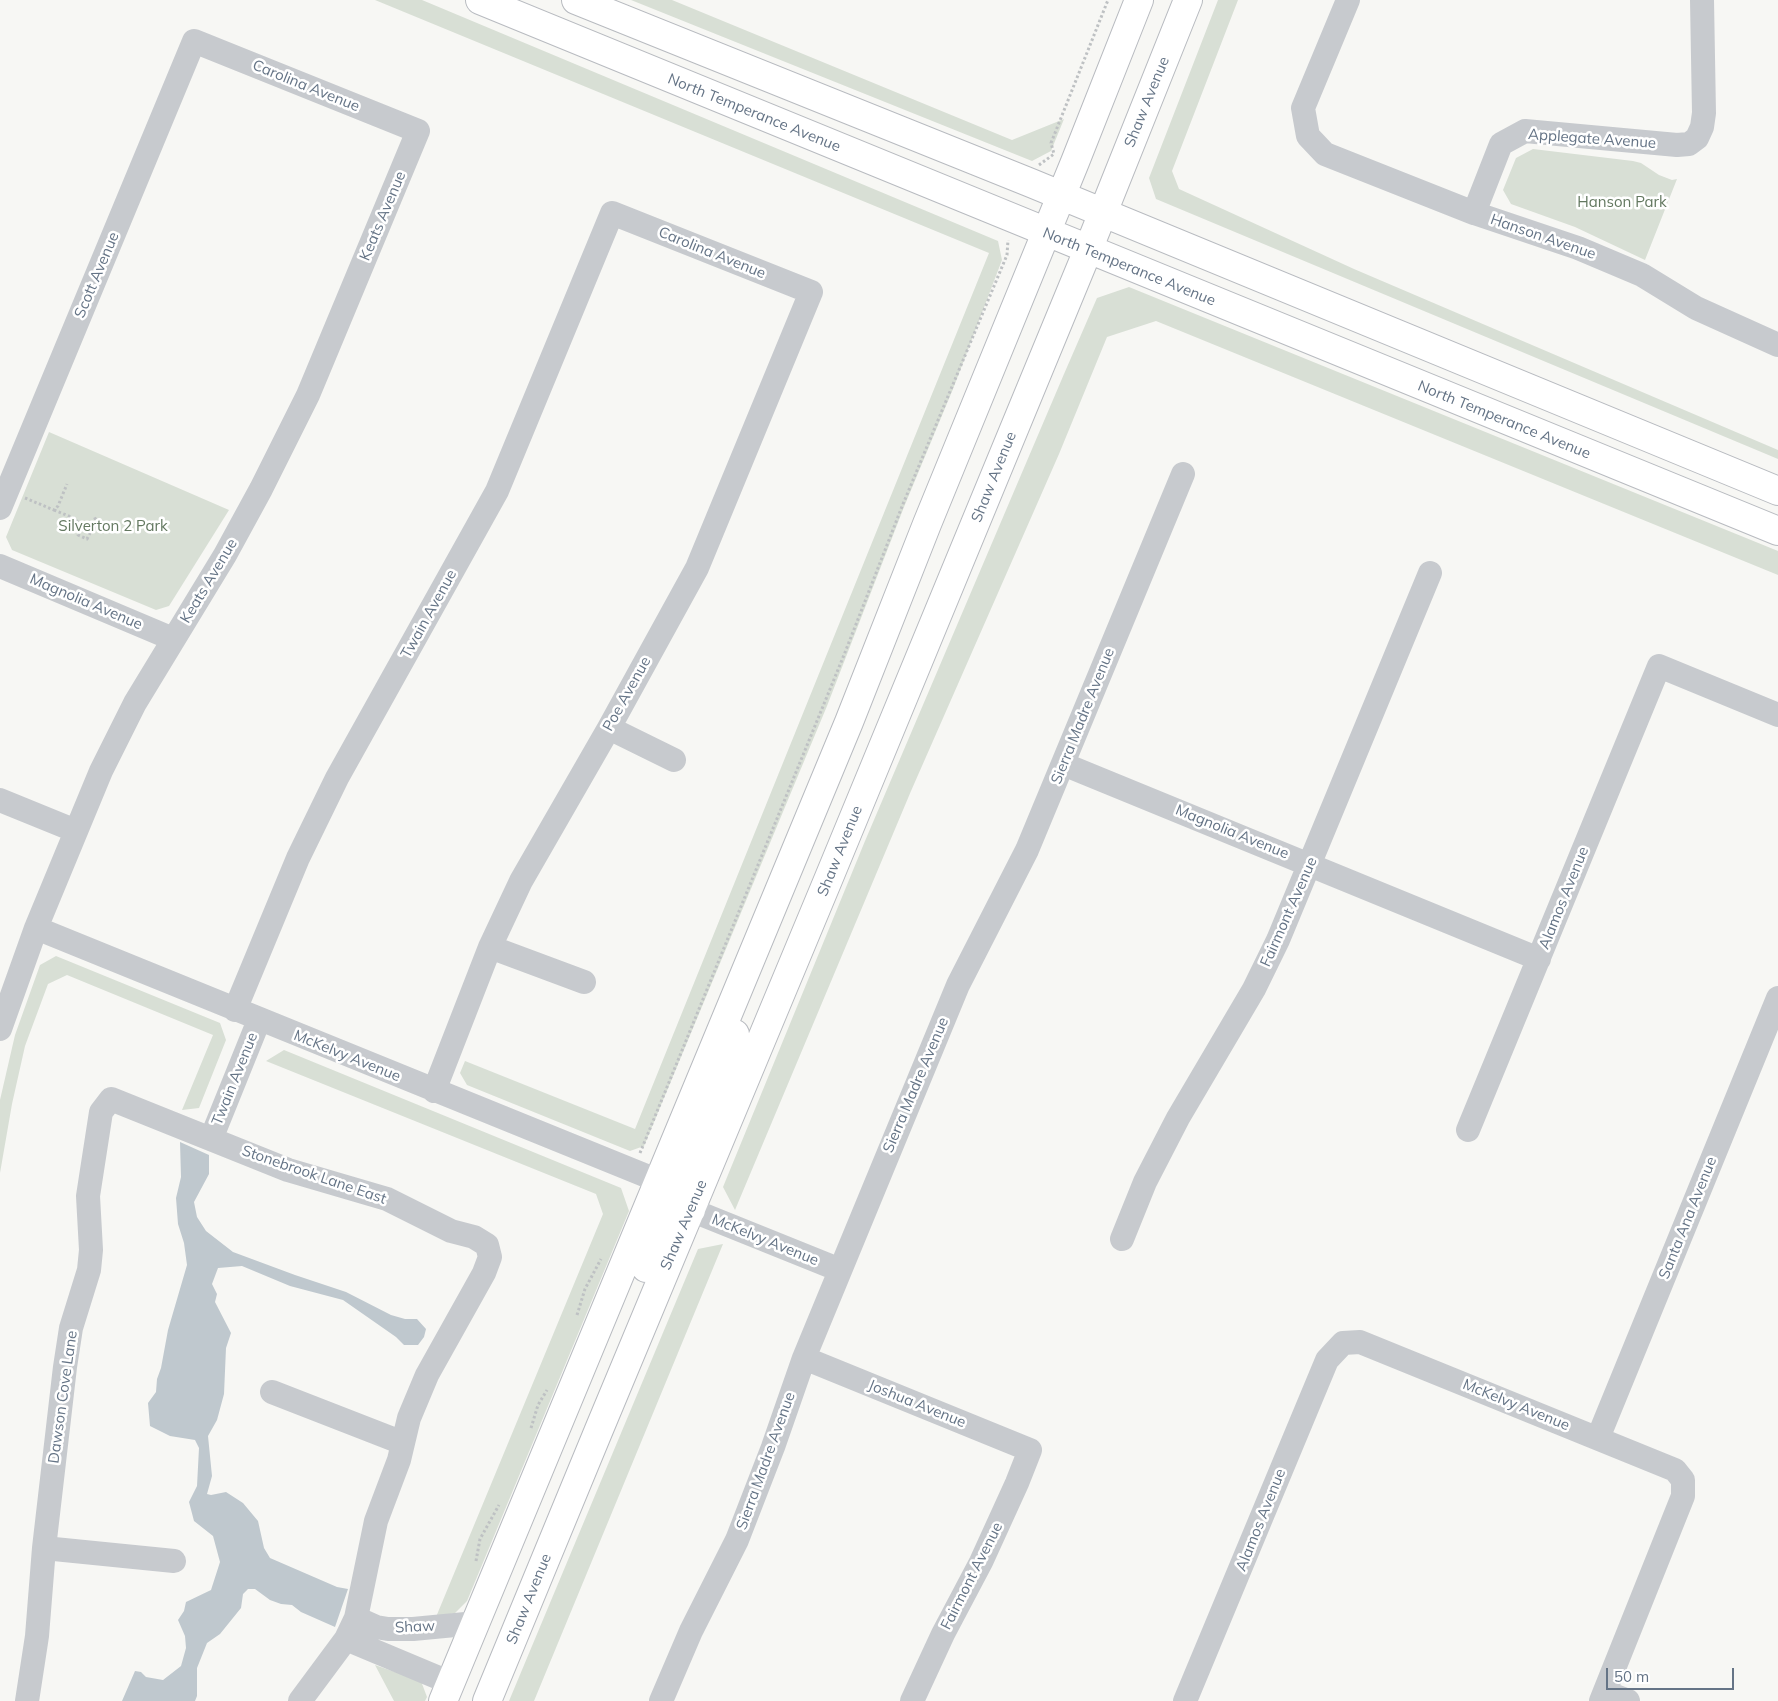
<!DOCTYPE html>
<html>
<head>
<meta charset="utf-8">
<style>
	body { margin:0 }
	#map { position:relative; width:1778px; height:1701px; overflow:hidden; background:#f7f7f4; font-family:Mulish,sans-serif }
	canvas { display:block }
	.scale { position:absolute; left:1606px; top:1668px; width:128px; height:22px; box-sizing:border-box; border:2px solid #657486; border-top:0; padding-left:6px; font-size:15px; line-height:18px; white-space:nowrap; color:#657486; -webkit-text-stroke:4px #fff; paint-order:stroke }
</style>
</head>
<body>
<div id="map">
<canvas width="1778" height="1701"></canvas>
<div class="scale">50 m</div>
</div>
<script>
const ctx = document.querySelector('canvas').getContext('2d');
ctx.lineJoin = 'round';
function fillPath(path, color) { ctx.fillStyle = color; ctx.fill(path, 'evenodd'); }
const poly = rows => new Path2D(rows.map(r => 'M' + r).join(''));
function stroke(path, color, width, dash) { ctx.strokeStyle = color; ctx.lineWidth = width; ctx.lineCap = dash ? 'butt' : 'round'; ctx.setLineDash(dash || []); ctx.stroke(path); }
function drawText(font, color, halo, rows, align = 'center') {
  ctx.font = font + ' Mulish,sans-serif'; ctx.lineWidth = 5; ctx.setLineDash([]); ctx.textBaseline = 'middle'; ctx.strokeStyle = halo; ctx.fillStyle = color; for (const [text, x, y, turn = 0] of rows) {
    ctx.save(); ctx.translate(x, y); ctx.rotate((+turn || 0) * Math.PI / 180); ctx.textAlign = isNaN(turn) ? turn : align; if (halo) ctx.strokeText(text, 0, 0); ctx.fillText(text, 0, 0); ctx.restore();
  }
}
fillPath(poly([
	[375,0,422,0,998,241,1002,260,953,389,904,507,827,706,644,1146,630,1151,467,1085,460,1073,465,1061,635,1129,989,253],
	[631,0,672,0,1012,140,1064,119,1051,151,1032,161],
	[1218,0,1238,0,1172,171,1179,189,1354,269,1778,450,1778,459,1156,199,1149,178],
	[1533,149,1633,161,1641,163,1659,175,1672,180,1677,179,1645,260,1575,227,1511,204,1503,190,1516,158],
	[1129,287,1778,551,1778,575,1156,321,1107,337,1059,454,911,791,735,1210,723,1187,865,841,1064,374,1097,298],
	[49,432,229,510,169,606,156,610,12,550,6,537],
	[56,956,220,1023,226,1040,199,1108,182,1110,213,1035,67,975,48,984,25,1046,12,1104,0,1173,0,1100,15,1035,40,965],
	[284,1050,621,1188,629,1211,467,1601,455,1613,436,1617,603,1214,596,1194,266,1061],
	[723,1244,534,1701,509,1701,698,1249],
	[375,1665,421,1681,427,1697,425,1701,394,1701]
]), '#d8dfd5');
fillPath(poly([
	[180,1142,209,1155,209,1174,194,1202,197,1217,206,1231,233,1252,295,1275,346,1292,391,1315,405,1319,417,1319,426,1329,424,1337,418,1345,404,1345,396,1337,343,1300,290,1286,242,1266,218,1268,212,1284,217,1294,215,1302,231,1333,226,1348,224,1394,217,1420,208,1436,212,1476,207,1494,211,1495,226,1492,243,1503,258,1521,264,1548,270,1558,337,1587,348,1589,335,1627,301,1612,292,1605,281,1604,270,1600,255,1589,248,1589,243,1594,241,1608,220,1634,207,1643,197,1668,197,1696,195,1701,122,1701,135,1671,141,1672,146,1677,163,1680,181,1666,186,1648,185,1636,178,1620,184,1611,186,1602,211,1590,220,1562,213,1536,194,1521,189,1502,197,1486,199,1448,195,1440,170,1436,150,1426,148,1403,156,1392,157,1379,161,1368,168,1330,187,1265,184,1243,178,1224,176,1198,181,1177]
]), '#bfc8ce');
const major = poly([
	[480,0,1778,531],
	[576,0,1031,183,1778,491],
	[691,1210,684,1192,683,1182,685,1170,731,1055,735,1034],
	[646,1268,669,1213,670,1203,667,1187,659,1181],
	[443,1701,849,722,927,524,1075,162,1139,0],
	[487,1701,598,1432,828,880,1088,250,1188,0]
]);
stroke(major, '#b8bbc0', 30);
stroke(poly([
	[1039,165,1054,154,1051,143,1108,0],
	[25,498,54,510,58,506,67,484],
	[54,510,76,519,79,526,78,535,87,539,92,529,96,528,98,525,94,516],
	[640,1153,844,655,903,504,1007,255,1008,240],
	[577,1315,585,1289,601,1259],
	[531,1428,538,1405,547,1390],
	[476,1561,480,1539,499,1505]
]), '#bec1c3', 3, [2.5, 2.5]);
stroke(poly([
	[1348,0,1303,108,1308,136,1325,154,1474,213,1578,248,1642,275,1696,308,1778,345],
	[1474,213,1501,144,1525,131,1677,145,1689,144,1697,138,1702,127,1704,113,1702,0],
	[0,508,194,41,418,131,308,395,261,489,225,555,135,703,101,771,36,928,0,1029],
	[0,566,173,639],
	[609,728,674,760],
	[1063,764,1539,959],
	[0,800,76,831],
	[36,928,659,1181],
	[490,947,584,982],
	[235,1010,298,858,337,778,497,491,612,213,811,292,697,568,609,728,521,881,490,947,434,1091],
	[1468,1130,1659,666,1778,715],
	[211,1139,259,1020],
	[691,1210,840,1270],
	[1122,1239,1145,1182,1178,1118,1254,989,1278,940,1430,573],
	[804,1358,1030,1450,1017,1483,981,1562,943,1634,912,1701],
	[272,1392,403,1443],
	[1598,1438,1778,998],
	[44,1548,174,1561],
	[356,1618,376,1627,388,1629,413,1629,476,1623],
	[346,1639,451,1683],
	[1605,1692,1628,1701],
	[27,1701,37,1636,44,1548,65,1367,71,1328,89,1270,91,1250,88,1196,101,1112,111,1099,288,1170,387,1199,451,1231,474,1237,487,1245,490,1257,484,1273,427,1375,409,1418,399,1460,376,1521,356,1618,346,1639,300,1701],
	[661,1701,691,1631,737,1540,773,1447,804,1358,958,985,1027,850,1183,474],
	[1185,1701,1327,1360,1343,1343,1360,1342,1675,1470,1683,1480,1683,1496,1601,1701]
]), '#c7cace', 24);
stroke(major, '#fff', 28);
drawText('15px', '#657486', '#fff', [
	["Carolina Avenue",306,86,22],
	["Shaw Avenue",1147,102,-68],
	["North Temperance Avenue",754,113,22],
	["Applegate Avenue",1592,139,4],
	["Keats Avenue",383,216,-67],
	["Hanson Avenue",1543,237,19],
	["Carolina Avenue",712,253,22],
	["North Temperance Avenue",1129,267,22],
	["Scott Avenue",97,275,-67],
	["North Temperance Avenue",1504,420,22],
	["Shaw Avenue",994,477,-68],
	["Keats Avenue",209,581,-59],
	["Magnolia Avenue",86,602,23],
	["Twain Avenue",429,614,-61],
	["Poe Avenue",627,694,-61],
	["Sierra Madre Avenue",1083,716,-68],
	["Magnolia Avenue",1232,832,22],
	["Shaw Avenue",840,851,-68],
	["Alamos Avenue",1564,898,-68],
	["Fairmont Avenue",1289,912,-66],
	["McKelvy Avenue",347,1056,22],
	["Twain Avenue",235,1079,-68],
	["Sierra Madre Avenue",916,1085,-67],
	["Stonebrook Lane East",314,1175,19],
	["Santa Ana Avenue",1688,1218,-68],
	["Shaw Avenue",684,1225,-67],
	["McKelvy Avenue",765,1240,22],
	["Dawson Cove Lane",63,1397,-82],
	["Joshua Avenue",917,1404,22],
	["McKelvy Avenue",1516,1405,22],
	["Sierra Madre Avenue",766,1461,-70],
	["Alamos Avenue",1261,1520,-68],
	["Fairmont Avenue",972,1576,-63],
	["Shaw Avenue",529,1599,-68],
	["Shaw",415,1627,-3]
]);
drawText('15px', '#637860', '#fff', [
	["Hanson Park",1622,202],
	["Silverton 2 Park",113,526]
]);
</script>
</body>
</html>
